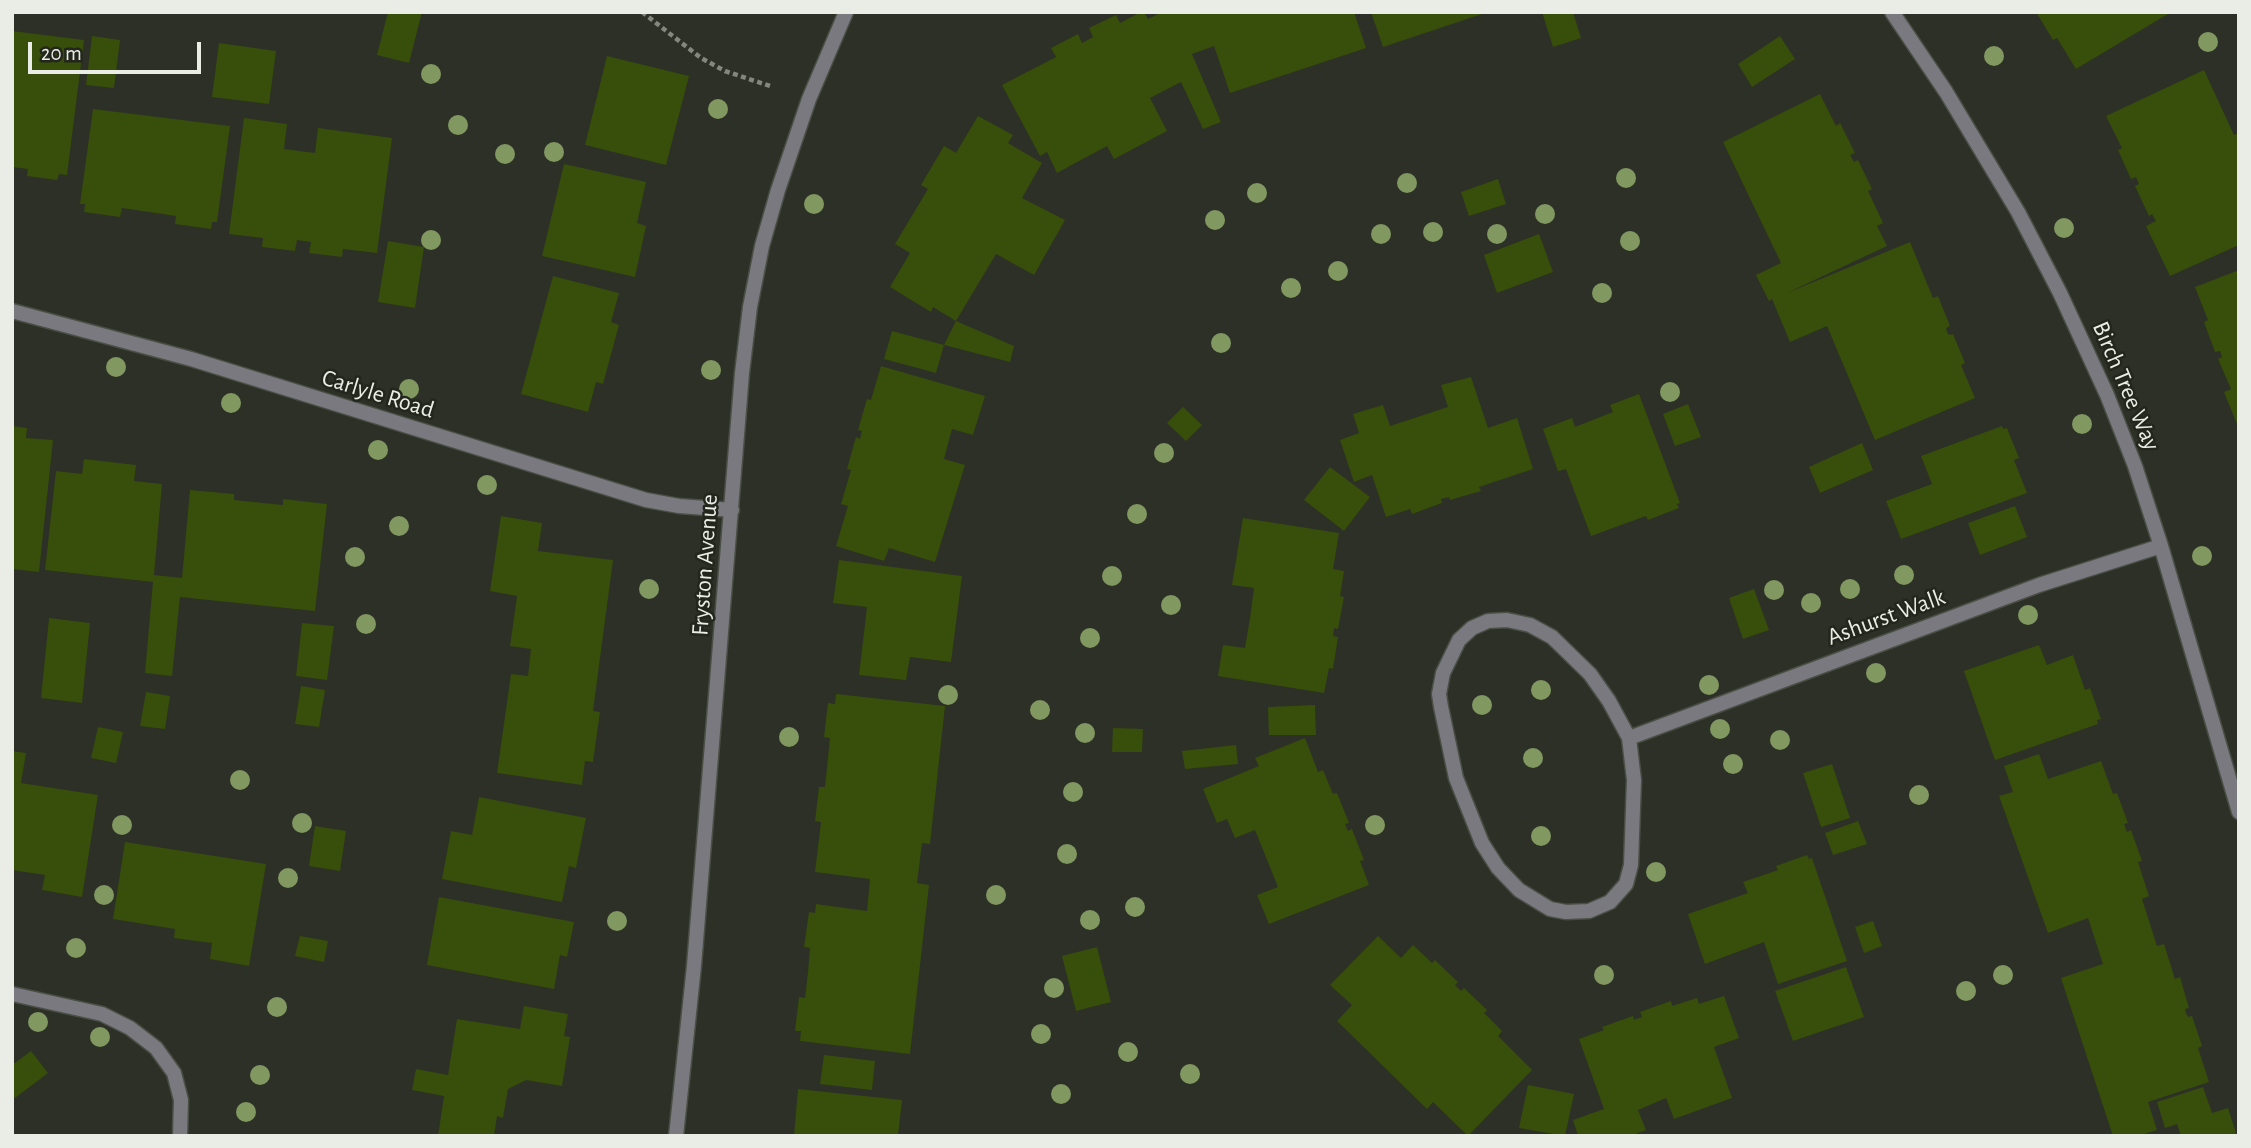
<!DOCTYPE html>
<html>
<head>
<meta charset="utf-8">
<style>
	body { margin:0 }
	#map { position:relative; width:2251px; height:1148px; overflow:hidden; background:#2c3026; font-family:"Alegreya Sans",sans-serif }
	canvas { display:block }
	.frame { position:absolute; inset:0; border:14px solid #eaede6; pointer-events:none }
	.scale { position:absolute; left:28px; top:42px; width:173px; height:32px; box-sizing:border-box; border:4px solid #eaede6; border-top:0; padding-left:9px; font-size:21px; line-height:24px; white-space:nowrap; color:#eaede6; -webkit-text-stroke:5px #22261c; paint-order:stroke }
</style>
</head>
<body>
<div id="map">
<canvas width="2251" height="1148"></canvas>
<div class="frame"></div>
<div class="scale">20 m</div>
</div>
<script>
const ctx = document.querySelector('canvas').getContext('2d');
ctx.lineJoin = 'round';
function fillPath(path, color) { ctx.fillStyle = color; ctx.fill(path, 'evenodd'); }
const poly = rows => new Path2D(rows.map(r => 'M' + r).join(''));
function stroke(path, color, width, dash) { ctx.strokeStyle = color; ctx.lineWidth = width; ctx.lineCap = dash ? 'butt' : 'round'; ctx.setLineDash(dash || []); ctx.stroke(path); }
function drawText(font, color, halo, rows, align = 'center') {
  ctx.font = font + ' "Alegreya Sans",sans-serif'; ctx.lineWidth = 5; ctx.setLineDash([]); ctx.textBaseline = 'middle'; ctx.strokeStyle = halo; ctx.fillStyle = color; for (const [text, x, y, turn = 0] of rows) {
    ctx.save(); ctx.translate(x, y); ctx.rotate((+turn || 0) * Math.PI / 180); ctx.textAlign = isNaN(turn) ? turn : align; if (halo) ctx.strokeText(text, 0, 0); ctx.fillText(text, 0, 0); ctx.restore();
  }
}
fillPath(poly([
	[388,12,422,12,409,63,377,55],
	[1141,12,1144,12,1148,19,1162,12,1354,12,1366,48,1230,93,1214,46,1192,54,1221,122,1203,129,1181,82,1150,98,1167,131,1114,159,1107,146,1057,173,1047,152,1040,156,1002,85,1056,57,1051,48,1078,34,1082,43,1093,37,1089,28,1116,15,1120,23],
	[1371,12,1485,12,1485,13,1383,47],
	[1542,12,1573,12,1581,38,1553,47],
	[2036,12,2167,12,2168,14,2076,69,2057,38,2053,40],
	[12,31,84,40,67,175,59,174,57,180,27,176,28,169,12,167],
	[92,36,120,40,114,88,86,85],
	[1780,36,1795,59,1752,87,1738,64],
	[219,43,276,51,269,104,212,97],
	[607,56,689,76,666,165,585,145],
	[2204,70,2234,135,2239,133,2239,245,2170,276,2146,226,2156,221,2152,214,2149,216,2135,186,2139,184,2136,177,2131,179,2118,150,2122,148,2106,116],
	[1820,94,1836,126,1840,123,1855,153,1850,155,1854,162,1858,160,1872,189,1868,191,1883,223,1877,226,1887,246,1787,293,1910,242,1933,298,1938,296,1950,326,1946,328,1947,332,1949,335,1953,334,1965,363,1961,365,1975,398,1875,440,1827,326,1790,342,1772,299,1769,301,1756,275,1781,263,1723,142],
	[93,109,230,126,217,222,212,222,211,229,175,224,176,216,122,208,120,217,84,212,85,204,80,204],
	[978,116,1013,135,1008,143,1042,163,1022,198,1065,220,1034,275,996,254,956,321,1014,346,1010,362,944,345,956,321,933,307,931,312,890,287,910,253,895,244,928,189,921,185,944,146,956,153],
	[244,118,287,124,284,149,315,153,318,128,392,138,377,253,343,249,342,257,309,253,311,242,297,240,295,251,262,247,263,238,229,234],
	[564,164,646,182,637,223,646,226,635,277,542,256],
	[1498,179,1506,204,1469,216,1461,192],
	[1539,234,1553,272,1497,293,1484,255],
	[388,241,424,247,415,308,378,302],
	[2239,270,2239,429,2224,392,2231,389,2218,359,2222,357,2220,351,2215,352,2204,322,2208,320,2195,287],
	[553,276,619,293,611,322,619,325,603,384,596,382,588,412,521,394],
	[892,331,944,345,936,373,884,359],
	[881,366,985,396,973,435,952,429,944,459,965,465,935,562,889,548,884,561,836,546,848,506,841,504,851,470,847,469,856,437,860,439,862,431,858,430,867,399,871,400],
	[1471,377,1488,428,1517,418,1533,469,1479,487,1481,491,1450,500,1449,497,1441,499,1442,503,1412,514,1410,509,1386,517,1372,475,1354,482,1340,440,1359,433,1353,414,1383,405,1390,426,1448,407,1441,385],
	[1639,394,1680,503,1677,504,1679,508,1648,520,1646,516,1591,536,1566,469,1558,471,1543,429,1572,418,1575,427,1613,412,1610,405],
	[1688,404,1701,437,1675,446,1663,414],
	[1183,407,1202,425,1186,441,1167,423],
	[12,426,27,428,26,438,53,440,39,572,12,569],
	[2002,426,2003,429,2007,428,2019,458,2014,460,2027,493,1901,539,1886,501,1932,484,1921,456],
	[1862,443,1873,470,1820,493,1809,467],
	[84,459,136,465,134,481,162,484,154,575,182,578,190,490,234,494,234,500,283,505,283,499,327,504,315,611,180,597,172,676,145,673,153,582,45,570,56,471,82,474],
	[1330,467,1370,497,1344,531,1304,500],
	[2015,506,2027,537,1980,555,1968,523],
	[501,516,542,523,538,551,613,560,593,711,600,712,593,762,585,761,582,785,497,773,511,674,528,676,531,649,510,646,517,596,490,591],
	[1243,518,1339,533,1333,569,1344,571,1340,596,1344,597,1338,629,1334,628,1333,636,1338,637,1333,669,1329,668,1324,693,1218,676,1223,645,1245,648,1250,618,1254,588,1232,585],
	[839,560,962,576,951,662,910,657,906,680,859,675,867,607,833,603],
	[1754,589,1769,630,1743,639,1729,598],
	[49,618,90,623,82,703,41,698],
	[302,623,334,626,327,680,296,676],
	[2039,645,2047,665,2073,655,2085,690,2090,688,2101,719,2097,720,2098,724,1995,760,1964,671],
	[301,686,325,690,319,727,295,724],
	[146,692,170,696,165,729,140,726],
	[836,694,945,706,930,844,922,843,917,883,929,885,910,1054,800,1041,801,1031,795,1031,799,997,805,998,808,972,810,948,804,947,809,912,815,913,816,904,867,911,870,879,815,872,821,822,815,821,819,787,825,787,830,738,824,737,828,703,835,704],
	[1315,705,1316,735,1269,735,1268,707],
	[98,727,123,732,116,763,91,758],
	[1113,728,1143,729,1142,752,1112,752],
	[1305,738,1318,772,1323,770,1333,794,1337,793,1349,823,1345,824,1348,831,1352,829,1364,860,1360,861,1369,885,1269,924,1257,895,1278,887,1255,830,1235,838,1227,819,1217,823,1203,789,1259,766,1255,758],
	[1236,745,1238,764,1185,769,1182,751],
	[12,751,26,753,21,783,98,795,82,897,42,890,45,875,12,870],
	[2039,754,2048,779,2101,761,2113,794,2117,793,2128,823,2124,824,2127,832,2131,830,2142,861,2138,862,2149,896,2142,899,2157,946,2164,944,2175,979,2180,977,2189,1008,2185,1009,2186,1013,2188,1017,2192,1016,2202,1046,2198,1048,2209,1082,2148,1102,2157,1130,2138,1136,2113,1136,2061,978,2103,964,2088,918,2048,933,1999,796,2013,792,2004,766],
	[1832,764,1850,818,1821,827,1803,773],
	[479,797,586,818,576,868,569,866,562,902,442,879,451,831,472,835],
	[1858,821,1867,844,1833,855,1825,833],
	[315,826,346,831,340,871,309,866],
	[125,842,266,864,249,966,210,959,212,943,174,938,175,929,113,919],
	[1807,855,1809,859,1812,858,1847,961,1778,984,1764,942,1705,964,1688,914,1748,893,1743,882,1778,870,1776,866],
	[439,897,574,922,567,957,560,955,554,989,427,965],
	[1873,921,1882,946,1864,953,1855,927],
	[300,936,328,941,324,962,295,956],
	[1378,936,1401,958,1413,945,1432,963,1435,960,1458,982,1455,985,1461,991,1464,988,1487,1010,1484,1013,1502,1031,1498,1036,1532,1070,1468,1136,1433,1102,1427,1109,1337,1021,1352,1005,1330,985],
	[1097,947,1111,1002,1076,1011,1062,956],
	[1846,967,1864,1017,1793,1041,1775,991],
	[1724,996,1739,1038,1714,1047,1732,1098,1674,1119,1666,1098,1638,1110,1646,1130,1630,1136,1578,1136,1573,1120,1604,1109,1579,1039,1604,1030,1602,1027,1633,1016,1634,1020,1642,1017,1640,1012,1671,1001,1672,1006,1697,998,1699,1004],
	[524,1006,568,1014,564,1036,570,1037,562,1086,526,1080,508,1089,503,1118,497,1116,494,1136,438,1136,444,1096,412,1090,416,1069,448,1075,457,1019,520,1029],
	[31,1051,48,1073,15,1098,12,1094,12,1065],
	[824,1055,875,1061,872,1090,820,1084],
	[1528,1085,1574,1094,1565,1136,1519,1128],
	[2203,1087,2212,1113,2228,1108,2237,1136,2181,1136,2177,1124,2165,1128,2157,1102],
	[798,1089,902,1100,898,1136,794,1136]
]), '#384e0b');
const street = poly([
	[1892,12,1946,92,2018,212,2060,293,2107,395,2135,466,2161,546,2239,812],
	[12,311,191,359,646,500,679,506,732,510],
	[1507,620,1530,625,1552,637,1590,674,1609,701,1629,738,1634,780,1631,865,1626,884,1610,902,1589,911,1566,912,1550,909,1519,890,1498,868,1482,843,1456,778,1441,707,1439,694,1443,673,1459,640,1472,628,1488,621,1507,620],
	[1629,738,2039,585,2161,546],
	[12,994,102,1014,130,1028,156,1048,174,1073,181,1100,180,1136],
	[676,1136,694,966,742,373,750,307,762,246,778,190,809,99,846,12]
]);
stroke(street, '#4a4e45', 17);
stroke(poly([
	[642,12,701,58,725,71,773,87]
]), '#83877e', 4.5, [5, 3.5]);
stroke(street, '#79797f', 14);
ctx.fillStyle = '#819861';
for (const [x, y] of [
	[2208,42],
	[1994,56],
	[431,74],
	[718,109],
	[458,125],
	[554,152],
	[505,154],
	[1626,178],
	[1407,183],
	[1257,193],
	[814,204],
	[1545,214],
	[1215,220],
	[2064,228],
	[1433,232],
	[1381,234],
	[1497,234],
	[431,240],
	[1630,241],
	[1338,271],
	[1291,288],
	[1602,293],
	[1221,343],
	[116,367],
	[711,370],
	[409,389],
	[1670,392],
	[231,403],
	[2082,424],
	[378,450],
	[1164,453],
	[487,485],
	[1137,514],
	[399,526],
	[2202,556],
	[355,557],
	[1904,575],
	[1112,576],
	[649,589],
	[1850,589],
	[1774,590],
	[1811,603],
	[1171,605],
	[2028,615],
	[366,624],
	[1090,638],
	[1876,673],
	[1709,685],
	[1541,690],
	[948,695],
	[1482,705],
	[1040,710],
	[1720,729],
	[1085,733],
	[789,737],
	[1780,740],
	[1533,758],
	[1733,764],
	[240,780],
	[1073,792],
	[1919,795],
	[302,823],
	[122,825],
	[1375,825],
	[1541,836],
	[1067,854],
	[1656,872],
	[288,878],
	[104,895],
	[996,895],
	[1135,907],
	[1090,920],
	[617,921],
	[76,948],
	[1604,975],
	[2003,975],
	[1054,988],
	[1966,991],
	[277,1007],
	[38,1022],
	[1041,1034],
	[100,1037],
	[1128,1052],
	[1190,1074],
	[260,1075],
	[1061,1094],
	[246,1112]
]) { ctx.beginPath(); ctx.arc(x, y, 10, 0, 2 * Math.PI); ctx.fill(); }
drawText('24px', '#eaede6', '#22261c', [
	["Birch Tree Way",2126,386,67],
	["Carlyle Road",378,394,17],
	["Fryston Avenue",705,565,-86],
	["Ashurst Walk",1886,617,-20]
]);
</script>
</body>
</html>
